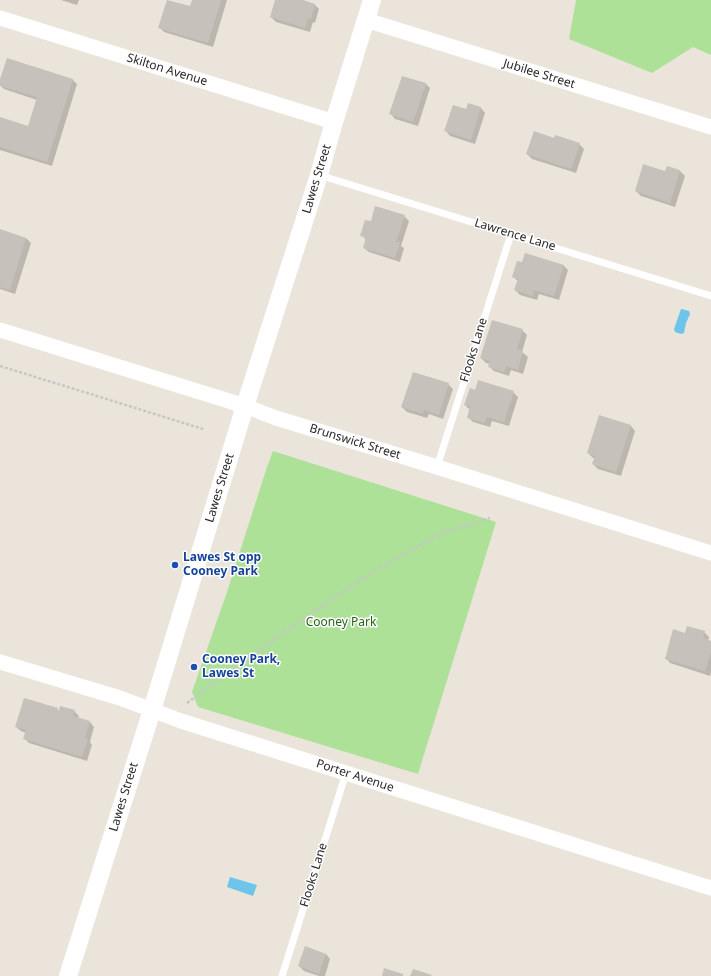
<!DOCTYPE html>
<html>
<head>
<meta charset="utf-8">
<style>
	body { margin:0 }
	canvas { display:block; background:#ebe4da }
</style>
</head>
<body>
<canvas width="711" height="976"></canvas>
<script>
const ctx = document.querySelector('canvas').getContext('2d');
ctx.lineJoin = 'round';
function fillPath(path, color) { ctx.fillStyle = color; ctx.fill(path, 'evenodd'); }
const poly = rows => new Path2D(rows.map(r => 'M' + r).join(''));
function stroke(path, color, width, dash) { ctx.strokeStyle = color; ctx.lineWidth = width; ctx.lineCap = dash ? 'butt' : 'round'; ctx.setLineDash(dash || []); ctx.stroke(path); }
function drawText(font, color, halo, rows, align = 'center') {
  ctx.font = font + ' "Noto Sans",sans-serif'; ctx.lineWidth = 3; ctx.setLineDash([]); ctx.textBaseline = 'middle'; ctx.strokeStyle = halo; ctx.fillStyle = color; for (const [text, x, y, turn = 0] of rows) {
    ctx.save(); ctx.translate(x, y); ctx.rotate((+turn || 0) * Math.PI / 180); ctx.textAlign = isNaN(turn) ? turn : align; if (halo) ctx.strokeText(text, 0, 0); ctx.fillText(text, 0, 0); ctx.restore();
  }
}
fillPath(poly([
	[576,0,711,0,711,55,693,47,652,73,569,39],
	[273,451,496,522,418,774,198,707,192,692,227,592,267,467]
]), '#ade197');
fillPath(poly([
	[681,309,682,309,689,311,690,314,686,323,684,333,681,334,675,332,674,329],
	[230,877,257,885,253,896,227,887]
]), '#6ec5ec');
fillPath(poly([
	[61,0,79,0,77,5],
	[193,0,227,0,213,47,164,32,159,27,190,8],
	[276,0,299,0,315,5,319,9,315,23,313,22,310,32,276,22,271,17],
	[72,79,77,84,52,166,0,150,0,118,29,127,37,100,4,89,0,85,0,82],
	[425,83,430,88,418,126,395,119,391,114],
	[469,104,481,108,485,113,475,144,450,136,446,131,467,110],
	[579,144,584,149,576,173,532,159,527,154],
	[668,167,680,171,685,176,675,207,641,196,636,191,666,172],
	[404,216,409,221,401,246,404,248,400,262,369,252,364,248,366,240,362,235],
	[0,230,26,238,31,243,15,294,0,289],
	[563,265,568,270,559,300,539,294,537,300,520,295,515,290,518,281,513,277],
	[522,330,527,335,522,352,528,357,523,374,511,370,509,376,494,371,489,366,490,364,486,363,481,358],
	[448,384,453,389,443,419,429,414,427,418,407,412,402,407],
	[513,392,518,397,509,426,492,421,490,427,473,422,468,417,470,410,465,405],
	[631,426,635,431,621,476,598,469,593,464,595,458,593,458,588,453],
	[704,632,709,637,708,641,711,642,711,672,710,676,670,663,666,658,685,634],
	[57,709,60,712,74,711,79,716,78,718,90,722,94,727,90,742,92,745,87,761,29,743,24,738,26,733,21,731,16,727],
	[326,954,330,959,325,976,319,976,304,971,299,966]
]), '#0003');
fillPath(poly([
	[167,0,190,6,192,0,221,0,208,43,158,28],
	[275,0,303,0,315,4,311,19,308,18,305,28,270,17],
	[7,58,73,79,47,162,0,147,0,117,28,126,37,97,0,86,0,79],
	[402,76,426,83,413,122,389,114],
	[468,103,481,107,471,140,444,131,453,105,466,109],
	[534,131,554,138,555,135,580,143,571,169,526,154],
	[643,164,665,171,667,166,680,170,670,203,635,191],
	[375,206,405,215,396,242,400,242,395,258,363,248,366,237,360,236,365,220,371,221],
	[0,229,26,238,10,290,0,287],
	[525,253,564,265,554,296,534,290,532,296,514,290,518,279,512,277,517,261,522,262],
	[492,320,523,329,517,349,523,351,518,370,506,366,504,372,488,367,490,361,480,358],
	[413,372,449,383,439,415,424,410,423,414,401,407],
	[478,380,514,391,504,422,487,417,485,423,467,418,470,406,464,405,470,388,475,390],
	[599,415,631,425,616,472,592,464,595,456,587,453],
	[687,626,705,631,703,638,711,641,711,652,705,671,665,659,673,629,685,633],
	[24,698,58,708,57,710,59,711,60,706,75,710,73,716,90,721,85,738,88,739,82,757,23,739,26,730,15,727],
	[305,946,326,954,319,974,298,966],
	[384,968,403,974,403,976,382,976],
	[413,969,432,975,431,976,410,976]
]), '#c6c1ba');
stroke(poly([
	[0,366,203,429],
	[187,703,277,637,365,577,439,534,490,518]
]), '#c7c7c7', 2.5, [3, 2]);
stroke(poly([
	[319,175,711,296],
	[437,467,511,234],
	[282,976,346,773]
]), '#fff', 7);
stroke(poly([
	[0,18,334,122],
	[366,20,711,127],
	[0,330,245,406,276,418,437,467,711,553],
	[0,662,120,698,181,721,711,888]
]), '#fff', 15);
stroke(poly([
	[68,976,152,710,245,406,319,175,334,122,372,0]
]), '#fff', 18);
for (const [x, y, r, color] of [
	[175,565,4,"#1a4fb4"],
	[194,667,4,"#1a4fb4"]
]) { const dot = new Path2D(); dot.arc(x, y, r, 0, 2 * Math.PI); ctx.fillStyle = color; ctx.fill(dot); stroke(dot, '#fff', 1.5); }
drawText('12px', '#282828', '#fff', [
	["Skilton Avenue",167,70,17],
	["Jubilee Street",539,74,17],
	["Lawes Street",317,179,-73],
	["Lawrence Lane",515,235,17],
	["Flooks Lane",474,350,-73],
	["Brunswick Street",355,442,17],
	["Lawes Street",220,488,-73],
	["Porter Avenue",355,776,18],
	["Lawes Street",124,797,-73],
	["Flooks Lane",314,875,-73]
]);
drawText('bold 12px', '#164399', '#fff', [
	["Lawes St opp",183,558],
	["Cooney Park",183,572],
	["Cooney Park,",202,660],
	["Lawes St",202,674]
], 'left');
drawText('12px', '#27631a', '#fff', [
	["Cooney Park",341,623]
]);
</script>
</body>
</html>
